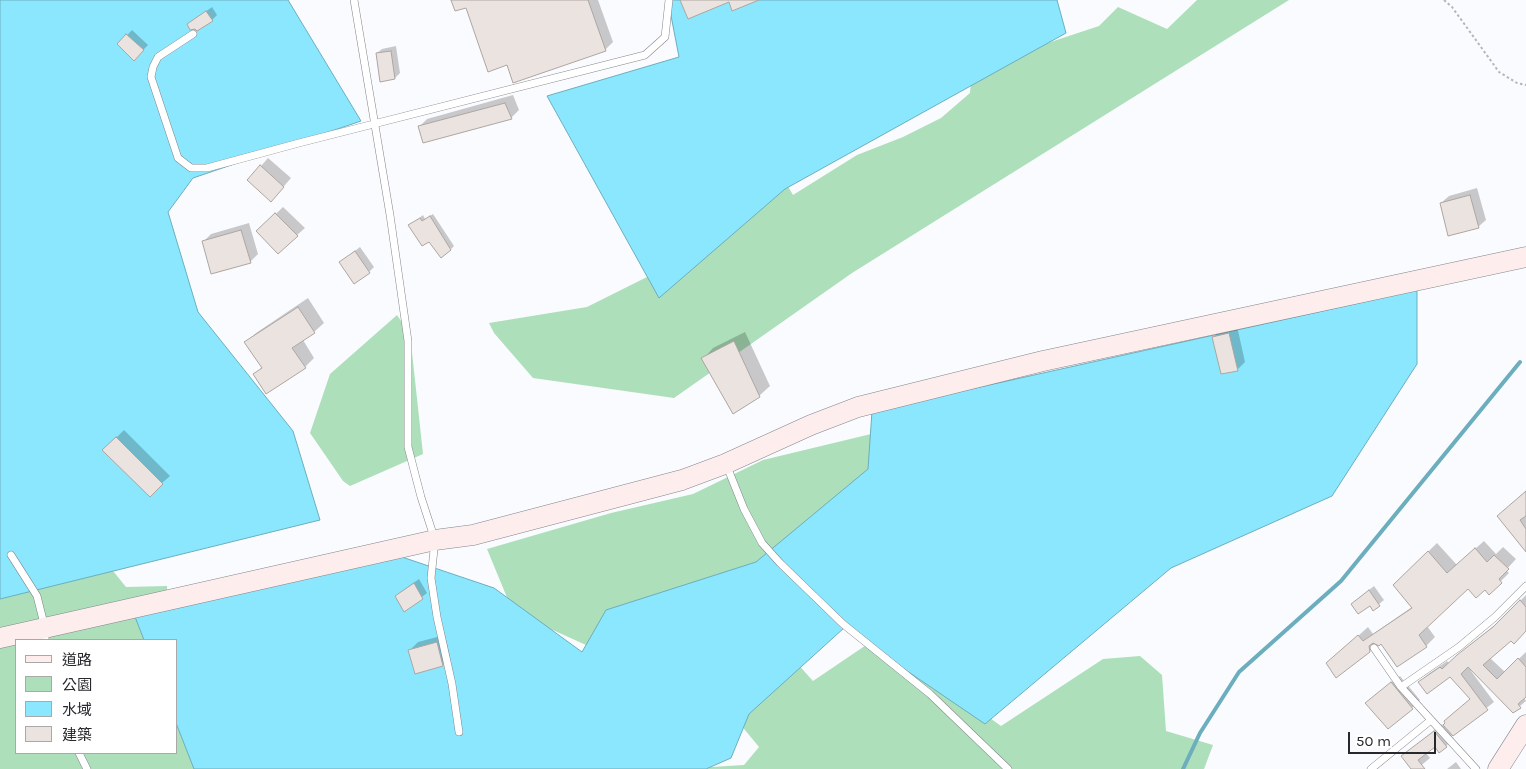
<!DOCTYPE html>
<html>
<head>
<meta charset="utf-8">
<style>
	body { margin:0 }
	#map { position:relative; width:1526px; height:769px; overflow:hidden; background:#fafbfe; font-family:Karla,"Noto Sans TC",sans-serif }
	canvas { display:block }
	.legend { position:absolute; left:15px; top:639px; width:162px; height:115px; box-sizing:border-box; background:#fff; border:1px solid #a9a9aa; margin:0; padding:6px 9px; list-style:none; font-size:15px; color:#27282b }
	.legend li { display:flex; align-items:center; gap:10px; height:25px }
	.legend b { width:25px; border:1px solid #a9a9aa }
	.scale { position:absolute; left:1348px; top:732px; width:88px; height:22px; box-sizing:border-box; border:2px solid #27282b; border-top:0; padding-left:6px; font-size:15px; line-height:18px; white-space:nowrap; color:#27282b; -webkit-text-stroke:4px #fff; paint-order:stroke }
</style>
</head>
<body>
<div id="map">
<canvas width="1526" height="769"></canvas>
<ul class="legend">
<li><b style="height:6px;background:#fdeded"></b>道路</li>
<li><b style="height:14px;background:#addfba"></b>公園</li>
<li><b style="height:14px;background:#8ae7fd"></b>水域</li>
<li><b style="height:14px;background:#ebe3df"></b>建築</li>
</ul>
<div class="scale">50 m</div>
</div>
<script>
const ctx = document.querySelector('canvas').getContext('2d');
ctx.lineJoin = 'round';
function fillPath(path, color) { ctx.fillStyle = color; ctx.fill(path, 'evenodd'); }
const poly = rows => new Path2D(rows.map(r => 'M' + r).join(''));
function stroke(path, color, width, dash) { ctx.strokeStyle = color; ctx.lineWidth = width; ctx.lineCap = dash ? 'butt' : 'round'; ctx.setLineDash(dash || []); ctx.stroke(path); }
fillPath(poly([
	[1197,0,1289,0,852,273,674,398,533,378,494,333,489,323,587,307,681,260,775,164,793,195,857,155,903,137,941,118,970,93,972,68,1099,26,1118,7,1167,29],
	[397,315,410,334,423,454,350,486,343,481,310,433,330,374],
	[896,428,860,502,750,611,813,681,878,637,1001,726,1103,659,1140,656,1162,675,1166,731,1213,745,1204,769,707,769,711,767,744,765,759,747,668,637,597,650,513,612,487,549,611,513,693,494,763,460],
	[39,479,126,587,167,586,167,617,169,640,16,640,16,753,176,753,176,670,211,769,0,769,0,500]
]), '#addfba');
const water = poly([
	[0,0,288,0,361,121,193,178,168,212,198,312,293,431,320,520,0,599,0,0],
	[668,0,1057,0,1066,33,785,189,659,298,547,96,679,57,668,0],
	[1417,290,1417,364,1332,496,1171,568,985,724,844,628,749,714,731,758,706,769,194,769,176,723,176,640,144,640,132,609,393,554,494,588,582,652,606,610,756,562,868,469,872,411,1417,290]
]);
fillPath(water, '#8ae7fd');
stroke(water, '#6caebe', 1);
fillPath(poly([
	[452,0,598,0,613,42,605,50,507,64,467,6],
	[212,7,217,15,212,20,194,20],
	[132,30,148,45,134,59,119,44],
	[396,46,400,73,395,78,381,80,377,53,382,49],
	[513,95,519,110,511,118,419,127,427,119],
	[268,158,291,178,279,192,261,166],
	[1477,188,1486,220,1478,227,1441,203,1449,196],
	[283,207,305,228,278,252,258,231],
	[433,214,454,246,451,249,410,225,423,215,425,219],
	[249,223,258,254,250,262,203,242,211,234],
	[360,247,374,267,369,272,341,262],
	[308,298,324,323,314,332,303,340,314,358,305,367,254,375,262,367,246,342,256,333],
	[1237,326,1245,362,1237,370,1214,337,1221,329],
	[745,332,770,386,759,396,703,359,713,348],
	[124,430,170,476,162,483,104,450],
	[1526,491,1526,550,1499,516],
	[1484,541,1496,554,1503,547,1516,559,1506,570,1509,573,1489,593,1485,589,1468,587,1427,626,1435,637,1426,646,1382,642,1377,643,1370,651,1337,655,1368,627,1373,634,1412,607,1394,585,1437,543,1457,565],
	[419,579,427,593,405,610,402,591],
	[1374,586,1384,600,1373,609,1370,605,1358,599],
	[1526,595,1526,630,1511,640,1490,658,1505,672,1526,652,1526,695,1524,697,1526,701,1513,712,1472,670,1471,671,1494,702,1451,736,1454,739,1446,746,1435,746,1426,753,1430,758,1417,769,1413,769,1403,756,1442,724,1443,726,1471,698,1450,676,1420,682,1427,675,1447,661,1449,663,1466,648,1501,620],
	[445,635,450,657,442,665,410,650,418,642],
	[1400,676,1420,700,1412,708,1375,695],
	[1456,762,1461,769,1447,769]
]), '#0003');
stroke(poly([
	[1183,769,1200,733,1239,672,1341,581,1520,362]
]), '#6caebe', 4);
const building = poly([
	[451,0,588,0,606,51,513,83,507,65,488,72,466,8,455,11,451,0],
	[680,0,759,0,732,11,729,2,688,19,680,0],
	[206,11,213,21,197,31,195,29,190,30,187,24,206,11],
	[126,34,144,50,134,61,117,44,126,34],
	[391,51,395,79,380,82,376,53,391,51],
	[505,103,512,119,423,143,418,126,505,103],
	[260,165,284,187,271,202,247,180,260,165],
	[1470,195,1479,228,1448,236,1440,203,1470,195],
	[275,213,298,236,278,254,256,231,275,213],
	[430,216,451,250,441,258,429,242,422,246,408,225,420,218,422,221,430,216],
	[241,230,251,263,211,274,202,241,241,230],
	[355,251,370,273,354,284,339,262,355,251],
	[298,307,315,333,292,348,306,368,266,394,253,374,262,368,244,342,298,307],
	[1229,333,1238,371,1221,374,1212,337,1229,333],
	[734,341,760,397,733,414,701,358,734,341],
	[116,437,163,484,150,497,102,450,116,437],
	[1526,491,1526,516,1520,520,1526,529,1526,552,1497,516,1526,491],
	[1475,548,1487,562,1494,555,1509,569,1499,579,1502,583,1489,595,1485,590,1476,598,1468,589,1419,635,1427,647,1397,667,1381,644,1379,646,1373,643,1369,646,1370,652,1336,678,1326,663,1358,635,1363,641,1412,608,1393,585,1428,551,1447,573,1475,548],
	[414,583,423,599,404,612,395,596,414,583],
	[1369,590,1380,606,1373,611,1370,606,1358,614,1351,604,1369,590],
	[1520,600,1526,607,1526,631,1514,644,1511,641,1483,665,1497,679,1518,658,1526,667,1526,697,1518,704,1521,708,1513,713,1468,667,1461,674,1488,710,1453,736,1443,725,1445,723,1444,721,1470,699,1450,677,1427,694,1418,682,1440,667,1442,669,1457,655,1493,627,1520,600],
	[437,642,443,666,415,674,408,650,437,642],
	[1391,682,1413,709,1388,729,1365,703,1391,682],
	[1434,731,1447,747,1439,753,1435,747,1418,760,1425,769,1411,769,1401,756,1434,731]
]);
fillPath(building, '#ebe3df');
stroke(building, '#ada5a1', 1);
const lane = poly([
	[354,0,390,215,408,341,408,447,421,497,435,540,431,578,437,617,452,684,459,732],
	[193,34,158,57,153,67,151,77,178,158,191,168,207,168,299,143,645,55,665,37,669,0],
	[726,464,744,509,762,543,780,563,843,624,930,694,1008,769],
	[11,555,37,596,45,628,45,640],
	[1374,648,1401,687,1476,769],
	[1401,687,1459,647,1495,617,1526,586],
	[79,753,87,769],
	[1371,769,1431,720]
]);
const secondary = poly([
	[0,638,435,540,473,535,682,480,725,464,811,425,858,407,1043,361,1526,257],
	[1498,769,1526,725]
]);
stroke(lane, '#83858c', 8);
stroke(secondary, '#83858c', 21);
stroke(poly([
	[1444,0,1452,7,1499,72,1517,83,1526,85]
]), '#b5b6b9', 2, [2.5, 2.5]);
stroke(lane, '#fff', 7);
stroke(secondary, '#fdeded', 20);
</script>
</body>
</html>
